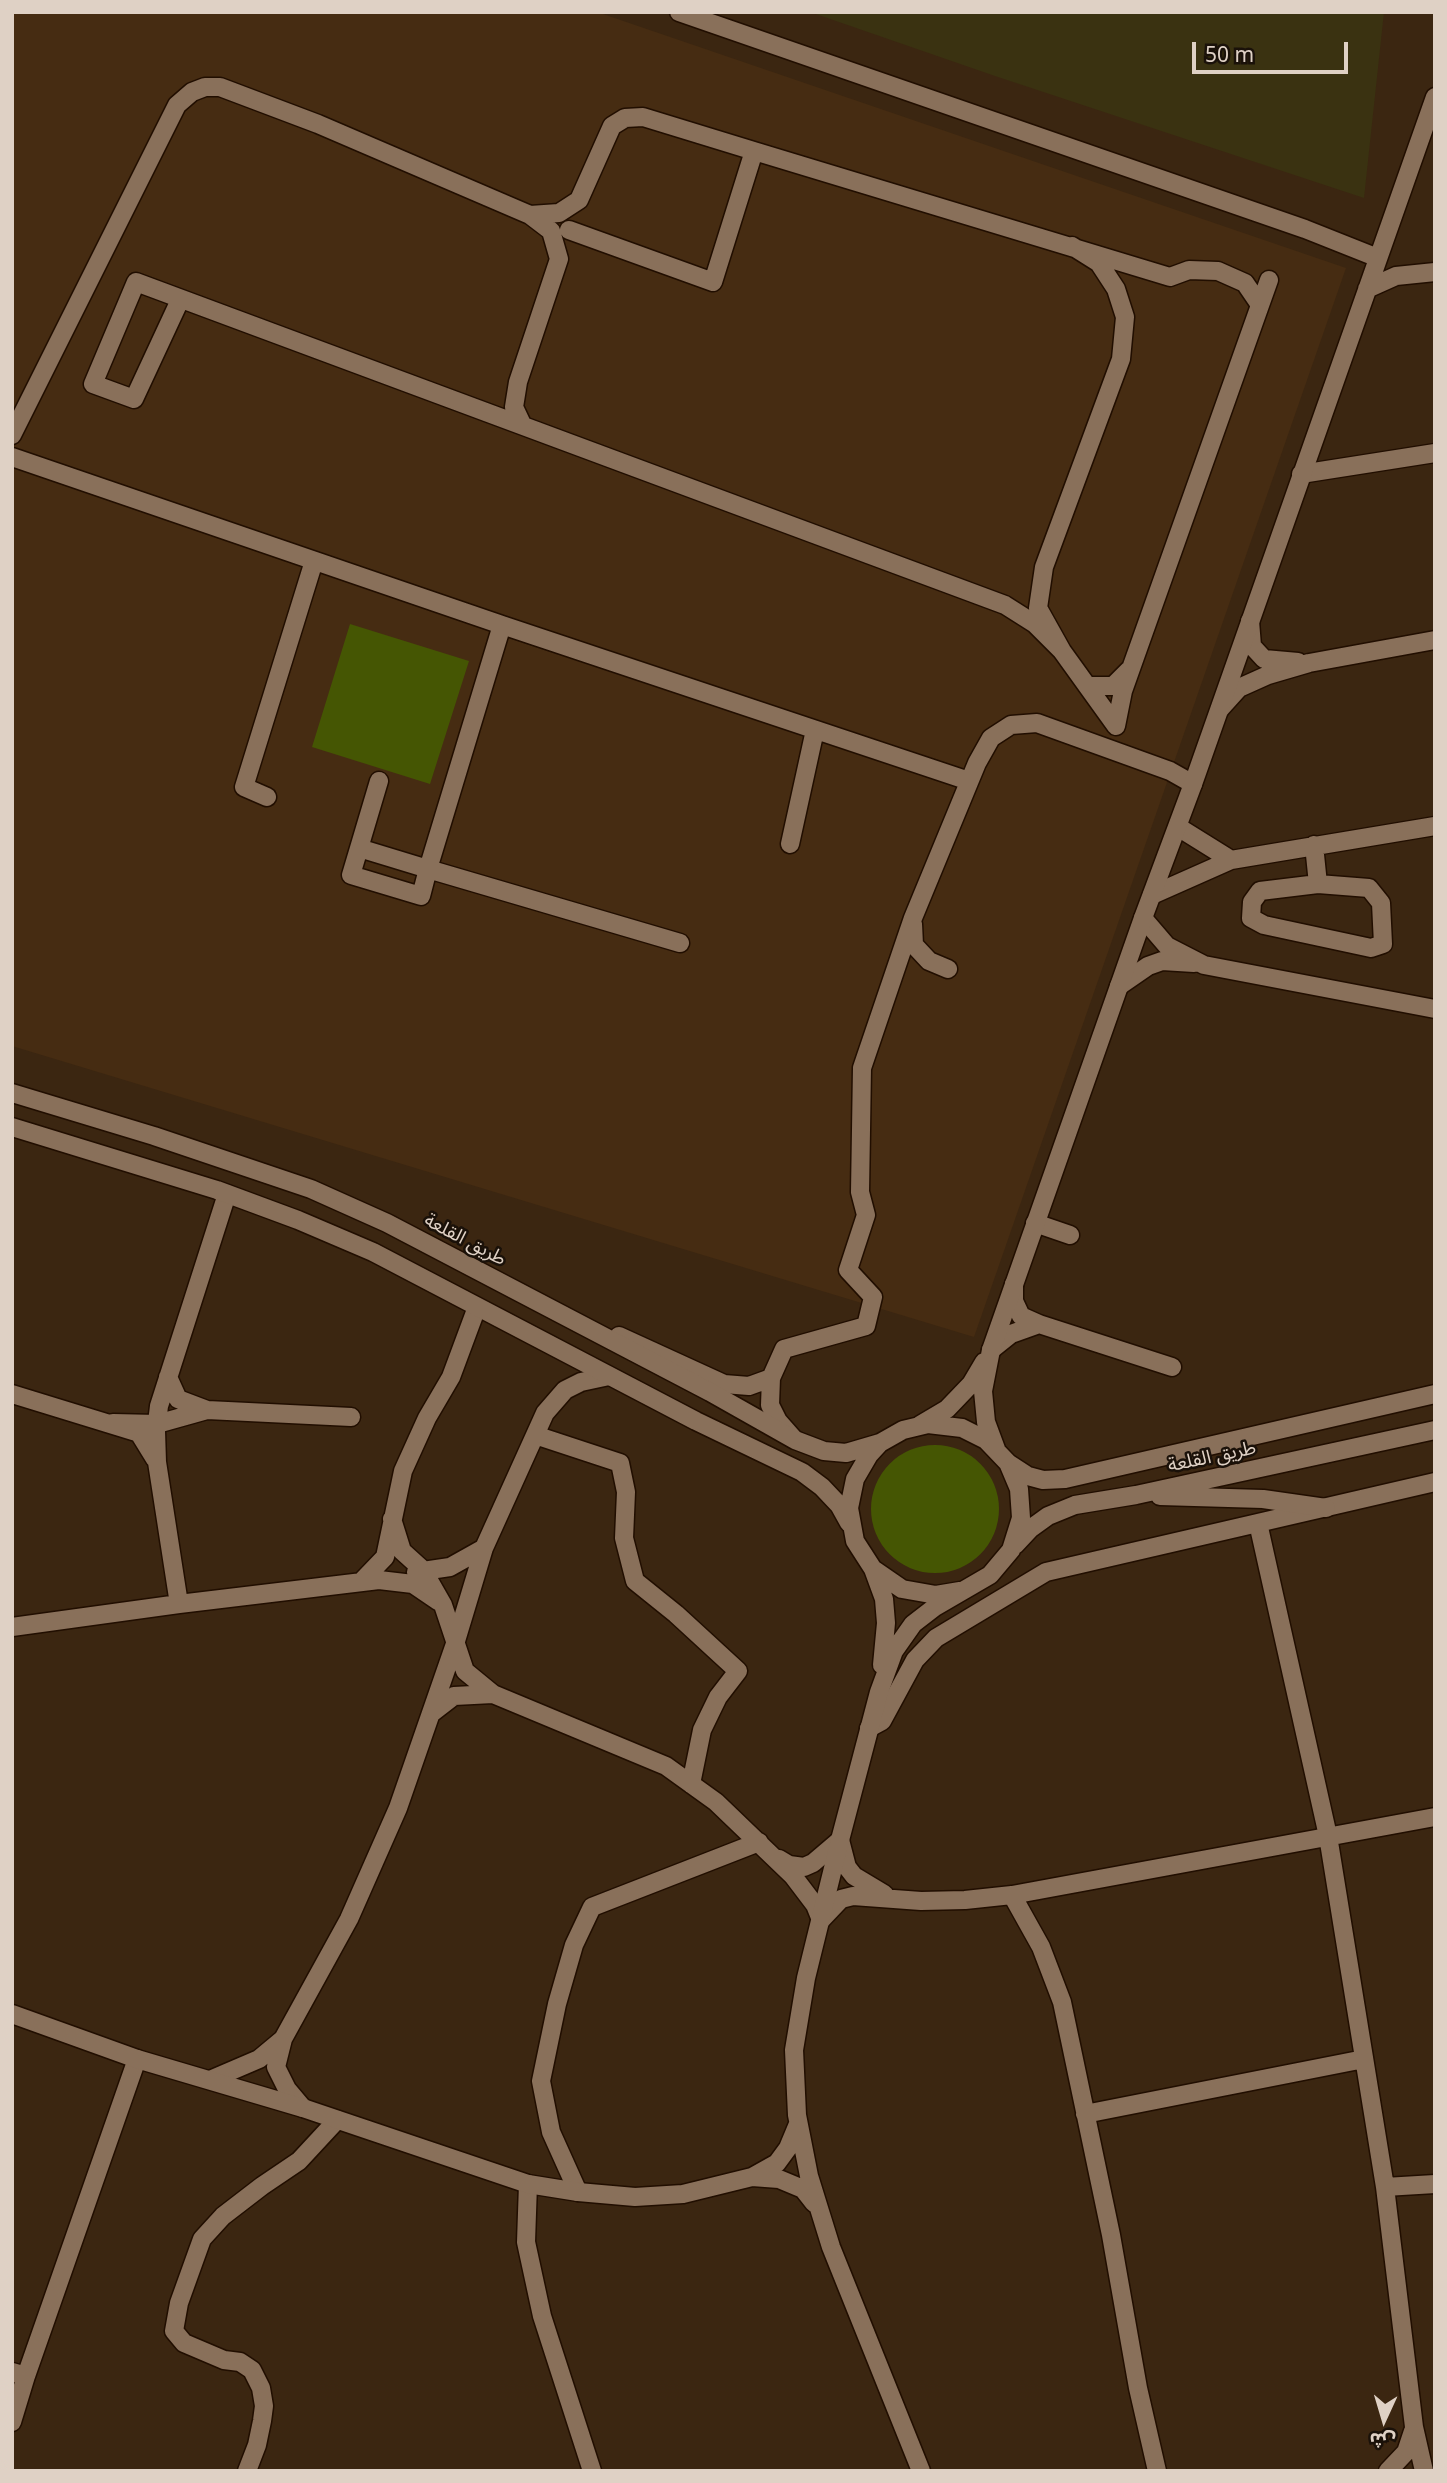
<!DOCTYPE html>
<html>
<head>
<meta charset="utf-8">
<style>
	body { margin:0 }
	#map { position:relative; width:1447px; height:2483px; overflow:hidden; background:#3b2611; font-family:"Noto Sans","Noto Sans Arabic",sans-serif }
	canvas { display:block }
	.frame { position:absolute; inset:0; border:14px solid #dfd1c5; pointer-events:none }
	.north { position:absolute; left:1349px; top:2385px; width:70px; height:70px; -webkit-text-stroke:5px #1a1109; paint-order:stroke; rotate:184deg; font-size:19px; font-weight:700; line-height:28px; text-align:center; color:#dfd1c5 }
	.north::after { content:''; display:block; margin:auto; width:24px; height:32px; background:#dfd1c5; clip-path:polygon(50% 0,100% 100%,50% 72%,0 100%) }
	.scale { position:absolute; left:1192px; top:42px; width:156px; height:32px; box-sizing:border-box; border:4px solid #dfd1c5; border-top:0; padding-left:9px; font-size:21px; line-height:24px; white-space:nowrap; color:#dfd1c5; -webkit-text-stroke:5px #1a1109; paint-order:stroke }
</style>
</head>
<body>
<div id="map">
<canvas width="1447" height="2483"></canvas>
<div class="frame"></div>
<div class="north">ش</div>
<div class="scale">50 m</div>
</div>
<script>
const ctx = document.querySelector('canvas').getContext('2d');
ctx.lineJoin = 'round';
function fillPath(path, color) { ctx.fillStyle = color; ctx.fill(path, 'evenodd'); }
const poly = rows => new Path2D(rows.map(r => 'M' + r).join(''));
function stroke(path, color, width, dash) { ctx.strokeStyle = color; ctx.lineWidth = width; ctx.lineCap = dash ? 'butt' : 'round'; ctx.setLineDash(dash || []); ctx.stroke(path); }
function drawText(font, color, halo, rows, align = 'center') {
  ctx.font = font + ' "Noto Sans","Noto Sans Arabic",sans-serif'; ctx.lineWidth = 5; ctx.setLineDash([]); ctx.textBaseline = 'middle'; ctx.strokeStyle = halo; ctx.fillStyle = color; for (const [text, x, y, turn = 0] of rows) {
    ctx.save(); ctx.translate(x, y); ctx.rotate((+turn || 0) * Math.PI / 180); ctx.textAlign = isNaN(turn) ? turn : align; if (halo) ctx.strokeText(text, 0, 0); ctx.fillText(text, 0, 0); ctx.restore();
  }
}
fillPath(poly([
	[12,12,597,12,1346,268,974,1337,12,1046]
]), '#462c12');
fillPath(poly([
	[350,624,469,661,430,784,312,747],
	'871 1509a64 64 0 1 1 128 0a64 64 0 1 1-128 0Z'
]), '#455603');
fillPath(poly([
	[810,12,1384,12,1364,198,995,76]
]), '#3a3211');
const street = poly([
	[569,230,713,282,754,151,1170,277,1189,270,1218,271,1245,283,1260,305],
	[180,300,134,399,93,384,136,282,1005,605,1035,624,1062,651,1038,608,1044,567,1121,359,1125,317,1116,289,1099,263,1072,246],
	[522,424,514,407,518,382,559,259,551,231,530,215],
	[12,435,177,105,192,92,205,87,220,87,318,124,530,215,559,213,579,200,612,126,625,118,643,117,754,151],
	[12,457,502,625,428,869,359,848],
	[1301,474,1435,453],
	[1250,621,1252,646,1264,659,1298,662],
	[502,625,969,781],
	[1062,651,1116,726,1123,691,1269,280],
	[1087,686,1113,686,1129,670],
	[1220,709,1239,688,1268,675,1309,663,1435,640],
	[379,781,351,875,421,896,428,869,680,943],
	[267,797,244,787,314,561],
	[1178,827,1231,860],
	[790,844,815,730],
	[1314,845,1318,884,1260,891,1252,902,1251,918,1264,925,1371,948,1383,944,1381,903,1369,888,1318,884],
	[1152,895,1231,860,1435,826],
	[1143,918,1167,946,1204,965,1435,1009],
	[913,924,914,945,929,961,948,969],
	[1119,986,1148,966,1162,961,1194,963],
	[1035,1223,1070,1235],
	[1014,1284,1014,1301,1021,1316,1039,1324,1172,1367],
	[619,1336,724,1384,749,1386,771,1378],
	[991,1350,1011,1334,1039,1324],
	[168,1377,178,1399,207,1410],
	[12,1394,139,1433,155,1459],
	[113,1423,157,1424,207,1410,351,1417],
	[535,1435,620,1463,626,1492,624,1538,635,1581,676,1614,738,1671,718,1697,702,1730,691,1784],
	[793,1438,778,1421,770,1405,771,1378,784,1349,866,1326,873,1297,848,1270,866,1215,860,1192,862,1068,913,918,977,763,991,738,1011,725,1037,723,1170,771,1193,784],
	[392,1519,402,1551,423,1570,443,1605,465,1671,493,1694,666,1766,716,1802,793,1876,815,1905,821,1920],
	[1258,1523,1328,1836,1385,2187,1414,2427,1424,2471],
	[416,1572,450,1567,484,1548],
	[361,1582,385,1557,403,1471,427,1418,451,1377,477,1307],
	[179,1604,157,1462,156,1431,159,1406,227,1194],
	[12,1627,179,1604,379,1580,413,1584,438,1601],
	[432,1713,454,1696,493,1694],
	[869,1728,882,1721,915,1660,936,1638,1046,1572,1435,1482],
	[779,1859,789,1865,804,1867,813,1863,840,1840,847,1867,854,1876,884,1894],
	[1012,1895,1041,1947,1062,2002,1111,2235,1138,2388,1157,2471],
	[821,1920,841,1899,853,1896,921,1901,965,1900,1012,1895,1435,1817],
	[210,2080,259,2059,283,2039],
	[303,2108,287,2089,276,2067,283,2039,349,1919,398,1808,456,1641,484,1548,545,1413,565,1390,581,1382,609,1376],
	[1085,2114,1364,2059],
	[528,2184,526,2242,542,2316,592,2471],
	[1385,2187,1435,2184],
	[578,2192,551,2132,541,2081,557,2004,574,1945,592,1907,759,1842],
	[12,2372,26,2376,12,2422],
	[26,2376,137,2059],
	[247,2471,257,2445,262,2421,264,2406,261,2388,252,2370,240,2362,224,2360,184,2343,174,2331,179,2303,202,2239,223,2216,262,2186,299,2161,337,2120],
	[1388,2471,1406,2452,1413,2431]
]);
const secondary = poly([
	[679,12,1305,229,1378,258],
	[1367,289,1396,276,1435,272],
	[12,1093,154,1136,311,1189,387,1223,710,1392,795,1440,824,1451,846,1453,880,1443],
	[12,1127,217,1190,298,1220,373,1252,696,1421,802,1472,822,1487,839,1505,849,1523],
	[920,1425,947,1409,971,1384,984,1362],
	[996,1449,986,1422,983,1391,991,1350,1143,918,1193,784,1435,97],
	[1008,1463,1028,1476,1043,1480,1065,1479,1435,1394],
	[1160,1496,1263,1499,1326,1508],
	[1015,1545,1030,1529,1048,1516,1075,1505,1136,1495,1435,1430],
	[873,1569,884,1599,886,1623,882,1665],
	[12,2014,137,2059,303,2108,528,2184,578,2192,635,2197,683,2194,752,2177],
	[798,2124,788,2148,777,2163,752,2177,779,2179,803,2189,814,2203],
	[921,2471,831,2247,809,2176,797,2115,794,2050,806,1978,840,1840,879,1692,894,1651,913,1624,935,1607,990,1575,1011,1550,1021,1518,1019,1489,1008,1463,986,1440,962,1428,928,1424,903,1430,880,1443,869,1455,855,1479,849,1508,855,1541,873,1569,902,1589,936,1595,960,1591]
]);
stroke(street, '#210e00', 21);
stroke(secondary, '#210e00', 21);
stroke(street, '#89705a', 18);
stroke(secondary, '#89705a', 18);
drawText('19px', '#dfd1c5', '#1a1109', [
	["طريق القلعة",465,1240,28],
	["طريق القلعة",1212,1457,-12]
]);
</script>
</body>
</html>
